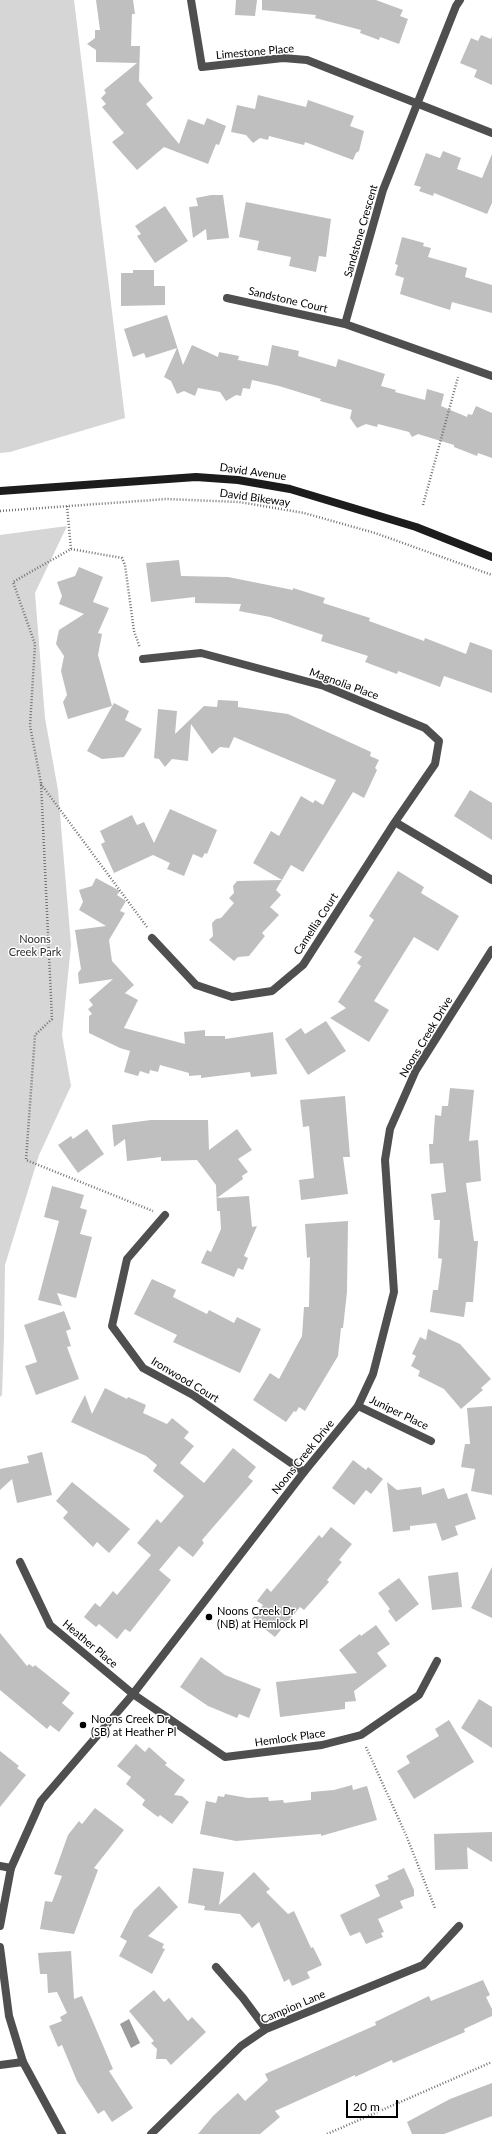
<!DOCTYPE html>
<html>
<head>
<meta charset="utf-8">
<style>
	body { margin:0 }
	#map { position:relative; width:492px; height:2134px; overflow:hidden; background:#fff; font-family:Lato,sans-serif }
	canvas { display:block }
	.scale { position:absolute; left:346px; top:2100px; width:52px; height:18px; box-sizing:border-box; border:2px solid #000; border-top:0; padding-left:5px; font-size:12px; line-height:14px; white-space:nowrap; color:#000; -webkit-text-stroke:3px #fff; paint-order:stroke }
</style>
</head>
<body>
<div id="map">
<canvas width="492" height="2134"></canvas>
<div class="scale">20 m</div>
</div>
<script>
const ctx = document.querySelector('canvas').getContext('2d');
ctx.lineJoin = 'round';
function fillPath(path, color) { ctx.fillStyle = color; ctx.fill(path, 'evenodd'); }
const poly = rows => new Path2D(rows.map(r => 'M' + r).join(''));
function stroke(path, color, width, dash) { ctx.strokeStyle = color; ctx.lineWidth = width; ctx.lineCap = dash ? 'butt' : 'round'; ctx.setLineDash(dash || []); ctx.stroke(path); }
function drawText(font, color, halo, rows, align = 'center') {
  ctx.font = font + ' Lato,sans-serif'; ctx.lineWidth = 3; ctx.setLineDash([]); ctx.textBaseline = 'middle'; ctx.strokeStyle = halo; ctx.fillStyle = color; for (const [text, x, y, turn = 0] of rows) {
    ctx.save(); ctx.translate(x, y); ctx.rotate((+turn || 0) * Math.PI / 180); ctx.textAlign = isNaN(turn) ? turn : align; if (halo) ctx.strokeText(text, 0, 0); ctx.fillText(text, 0, 0); ctx.restore();
  }
}
fillPath(poly([
	[0,0,74,0,125,418,10,452,0,453],
	[67,526,35,593,45,718,58,790,71,945,62,1035,71,1086,39,1155,5,1265,4,1338,2,1395,0,1397,0,535]
]), '#d6d6d6');
fillPath(poly([
	[129,2019,140,2043,131,2048,120,2024]
]), '#9d9d9d');
fillPath(poly([
	[96,0,133,0,135,14,132,14,131,46,140,46,139,81,153,98,146,104,179,144,188,119,204,125,207,118,226,126,219,145,216,144,208,164,164,147,137,170,112,142,124,133,102,107,106,104,101,98,106,93,104,90,137,63,96,62,96,50,87,44,95,38,95,30,100,30],
	[236,0,257,0,255,16,235,15],
	[262,0,376,0,403,10,400,16,408,19,399,44,380,37,379,40,360,33,361,30,315,18,316,15,262,10],
	[481,35,491,39,492,36,492,85,474,77,477,70,460,63,471,38,478,41],
	[258,95,306,107,308,100,354,116,350,126,364,131,359,151,356,153,353,160,305,142,304,145,269,136,268,140,260,138,253,143,246,135,231,132,237,105,255,109],
	[443,151,461,158,457,169,482,178,492,154,492,203,487,214,434,193,433,196,419,191,421,187,414,185,426,153,440,158],
	[211,195,223,195,229,238,207,240,206,229,193,238,189,207,198,206,196,198],
	[246,202,331,219,326,257,319,256,316,272,289,266,291,257,257,250,259,241,239,237],
	[165,206,188,241,155,263,137,236,141,234,135,226],
	[402,237,424,243,423,246,431,248,428,257,467,268,465,277,492,285,492,313,452,302,450,310,400,294,404,278,395,275,398,265,395,264],
	[133,270,154,270,154,286,165,286,165,305,121,306,121,273,133,273],
	[167,315,183,365,192,345,218,357,219,352,239,356,238,360,268,366,272,345,299,351,298,356,336,367,338,359,385,374,381,386,396,390,395,392,425,400,427,389,444,394,441,406,467,417,468,414,472,415,476,406,492,413,492,458,478,453,477,456,454,447,454,445,418,434,412,437,409,432,378,424,377,427,366,424,357,428,350,418,352,410,320,401,321,399,279,386,252,380,250,389,243,388,241,396,236,395,226,401,220,392,198,388,195,396,184,391,177,394,171,381,164,377,177,348,146,358,144,353,133,357,124,329],
	[179,560,181,576,228,577,293,590,293,588,325,598,323,603,370,618,369,621,424,641,425,638,466,654,470,642,492,650,492,693,444,676,440,687,398,671,397,674,365,662,368,656,321,641,323,635,270,617,239,611,241,604,195,603,195,597,151,602,146,563],
	[79,567,103,577,93,602,109,608,98,633,102,634,98,655,112,706,68,719,63,702,67,695,61,671,64,656,56,644,59,630,84,614,59,604,62,596,57,582,75,576],
	[218,700,238,701,238,707,288,714,371,752,370,756,379,760,375,768,377,770,364,798,353,792,303,872,291,865,276,890,281,895,270,907,279,915,262,933,265,936,249,956,238,957,234,961,209,940,213,936,212,923,216,919,221,918,234,903,229,898,234,893,233,886,237,881,282,880,253,863,271,831,279,836,301,796,313,803,315,800,323,805,336,780,234,737,229,748,220,747,212,754,191,724,188,761,172,759,165,767,159,759,154,758,158,709,177,711,175,734,204,706,217,707],
	[114,703,129,711,125,720,142,729,124,757,102,759,87,751],
	[470,790,492,803,492,840,454,816],
	[170,809,217,830,207,854,205,853,202,858,193,854,184,876,167,869,170,863,153,855,114,873,101,844,105,842,100,831,132,815,137,825,144,822,154,843],
	[398,871,424,887,421,893,459,916,438,951,414,937,374,1001,389,1010,369,1042,330,1018,346,1008,338,1002,361,966,357,963,362,957,354,952,374,920,369,916],
	[96,878,120,891,117,895,126,901,120,911,125,913,109,940,112,961,134,985,125,993,138,1000,124,1028,185,1044,184,1032,205,1030,205,1036,225,1036,225,1039,273,1032,277,1074,251,1077,250,1072,201,1078,201,1075,189,1076,189,1073,160,1065,158,1072,150,1070,149,1074,140,1071,138,1076,124,1072,130,1051,120,1048,89,1033,89,1016,92,1014,88,1009,93,1005,89,1000,113,979,79,984,78,973,81,969,75,930,106,926,79,910,83,902,79,890,92,886],
	[326,1021,346,1051,308,1075,285,1039,301,1028,305,1034],
	[450,1088,474,1090,469,1141,478,1140,481,1181,466,1183,474,1241,478,1241,473,1302,466,1302,464,1317,430,1312,433,1290,438,1290,442,1259,438,1258,440,1220,434,1220,431,1194,446,1192,443,1163,430,1164,429,1144,433,1144,435,1115,441,1116,442,1106,448,1106],
	[345,1096,350,1157,343,1157,348,1194,301,1200,299,1180,314,1178,309,1126,303,1127,300,1100],
	[151,1120,208,1120,209,1150,237,1129,252,1150,238,1159,248,1172,242,1176,243,1179,217,1198,249,1196,252,1227,257,1226,244,1256,248,1258,243,1270,238,1268,234,1277,201,1263,207,1250,211,1252,221,1229,220,1211,217,1211,216,1185,197,1160,161,1161,161,1157,127,1161,125,1139,114,1147,112,1125],
	[87,1129,104,1154,78,1173,58,1145,71,1136,73,1139],
	[52,1186,84,1195,80,1208,87,1210,80,1234,92,1237,76,1298,57,1293,62,1306,38,1300,59,1221,44,1217],
	[348,1221,347,1292,343,1328,341,1328,338,1356,305,1411,299,1407,296,1412,294,1411,286,1422,253,1400,270,1373,279,1379,302,1336,304,1307,309,1307,310,1257,307,1258,305,1224],
	[152,1279,176,1290,173,1297,207,1314,209,1310,234,1323,237,1317,261,1329,240,1373,173,1342,177,1335,134,1314],
	[64,1311,71,1329,66,1331,71,1346,67,1347,79,1379,36,1395,25,1366,37,1362,24,1325],
	[428,1329,460,1344,491,1379,481,1388,483,1390,461,1409,444,1389,418,1376,420,1371,411,1366,416,1356,412,1354,420,1337,426,1340],
	[105,1388,127,1399,128,1397,146,1405,143,1413,167,1424,172,1418,189,1432,184,1438,194,1446,180,1463,204,1483,233,1448,256,1467,248,1477,253,1481,202,1540,204,1543,193,1557,179,1546,159,1570,171,1580,130,1632,125,1629,117,1639,99,1624,96,1627,84,1617,95,1603,100,1607,113,1591,117,1595,151,1555,137,1543,157,1519,161,1523,184,1496,153,1471,157,1465,146,1456,71,1422,85,1395,92,1414],
	[492,1406,492,1495,471,1491,475,1469,461,1467,465,1444,470,1444,467,1408],
	[42,1452,52,1495,17,1503,12,1479,0,1490,0,1469,29,1463,27,1456],
	[353,1460,366,1470,368,1467,383,1479,371,1494,366,1490,354,1505,332,1488],
	[72,1482,130,1529,109,1553,97,1542,93,1547,63,1518,68,1512,56,1501],
	[387,1482,397,1490,421,1487,422,1495,444,1488,448,1499,467,1493,476,1519,455,1526,458,1535,442,1541,436,1523,410,1526,410,1530,393,1532],
	[331,1527,352,1544,339,1560,342,1562,327,1580,329,1582,304,1610,300,1607,275,1637,252,1619,263,1605,257,1601,267,1588,271,1592,319,1535,322,1538],
	[492,1567,492,1618,471,1608],
	[458,1572,462,1607,432,1610,428,1576],
	[399,1578,419,1604,396,1622,388,1611,390,1609,378,1593],
	[376,1625,390,1644,377,1653,387,1666,354,1691,356,1701,345,1702,345,1709,280,1717,276,1682,357,1673,339,1650,360,1634,361,1636],
	[0,1633,27,1666,29,1664,33,1667,35,1665,70,1693,62,1703,74,1713,59,1732,50,1725,47,1729,0,1690],
	[201,1657,225,1675,261,1689,249,1718,239,1714,237,1718,208,1706,180,1687],
	[479,1699,492,1707,492,1748,461,1728],
	[449,1720,474,1762,414,1799,397,1771,410,1763,406,1756,439,1736,435,1729],
	[136,1744,145,1752,149,1747,167,1763,165,1765,185,1780,174,1795,182,1796,189,1802,172,1824,160,1815,158,1817,142,1805,145,1800,126,1784,131,1777,117,1766],
	[0,1751,19,1766,17,1768,26,1775,0,1807],
	[352,1785,353,1790,367,1786,377,1820,321,1836,321,1834,236,1841,200,1834,206,1801,216,1803,218,1796,224,1797,225,1794,248,1798,268,1797,269,1801,283,1800,284,1803,311,1800,311,1792,334,1790],
	[95,1808,124,1830,94,1868,98,1870,74,1934,40,1929,45,1901,52,1902,62,1876,54,1874,68,1835,79,1821,82,1824],
	[492,1832,492,1862,467,1847,468,1869,435,1870,434,1834],
	[193,1868,224,1872,219,1905,254,1872,270,1889,266,1892,288,1914,294,1911,311,1948,313,1947,322,1965,307,1972,310,1978,292,1986,289,1979,284,1982,259,1922,252,1928,240,1914,204,1910,205,1906,188,1903],
	[404,1868,414,1890,414,1896,400,1901,403,1908,378,1919,384,1932,381,1933,383,1937,366,1944,360,1932,350,1936,340,1915,380,1896,375,1885,389,1879,387,1876],
	[159,1886,178,1907,148,1936,164,1944,162,1948,165,1949,152,1974,119,1956,127,1941,120,1937,134,1910],
	[71,1951,74,1999,82,1996,113,2069,109,2071,133,2108,112,2122,104,2110,98,2114,77,2081,62,2045,58,2047,49,2026,62,2021,60,2017,67,2013,57,1992,48,1993,47,1974,40,1974,38,1953],
	[483,1980,490,1995,486,1997,492,2009,492,2016,464,2029,465,2032,393,2063,392,2060,355,2077,355,2075,275,2111,280,2117,260,2134,198,2134,213,2116,238,2093,245,2101,268,2080,265,2074,376,2025,375,2022,429,1996,431,2001],
	[154,1990,164,2002,169,1998,188,2021,192,2017,206,2032,171,2065,166,2059,156,2059,157,2049,151,2043,154,2041,129,2011],
	[492,2083,492,2116,444,2134,412,2134,407,2122,450,2099]
]), '#bfbfbf');
stroke(poly([
	[423,505,458,377],
	[67,506,71,549,13,582,35,644,30,726,41,783,52,1019,35,1035,26,1160,153,1211],
	[0,511,167,499,239,502,304,513,375,533,492,575],
	[71,549,122,558,125,565,134,631,140,648],
	[41,784,147,927],
	[366,1747,406,1835,435,1908],
	[327,2134,492,2062]
]), '#717171', 2.5, [1, 2]);
stroke(poly([
	[191,0,202,67,283,58,307,60,492,133],
	[227,298,345,324,492,376],
	[345,324,383,190,456,6,460,0],
	[143,659,201,653,324,686,425,728,439,741,435,764,395,822,303,965,272,991,232,997,196,985,152,938],
	[395,822,492,880],
	[165,1215,127,1259,112,1326,143,1368,193,1395,304,1472],
	[358,1406,431,1441],
	[20,1562,50,1625,133,1694,225,1757,322,1745,361,1735,419,1695,437,1661],
	[0,1866,11,1868],
	[216,1967,243,1998,266,2029],
	[0,2065,23,2062],
	[151,2134,241,2046,266,2029,423,1965,459,1926]
]), '#4f4f4f', 8);
stroke(poly([
	[0,1926,11,1868,41,1801,133,1694,304,1472,358,1406,373,1374,394,1292,385,1160,390,1129,416,1070,492,950],
	[0,1947,9,2016,23,2062,62,2134]
]), '#4f4f4f', 8);
stroke(poly([
	[0,491,196,477,238,480,290,489,416,527,492,557]
]), '#1c1c1c', 8);
for (const [x, y, r, color] of [
	[209,1617,4,"#000"],
	[83,1725,4,"#000"]
]) { const dot = new Path2D(); dot.arc(x, y, r, 0, 2 * Math.PI); ctx.fillStyle = color; ctx.fill(dot); stroke(dot, '#fff', 1.5); }
drawText('11px', '#000', '#fff', [
	["Limestone Place",255,52,-5],
	["Sandstone Crescent",361,231,-74],
	["Sandstone Court",288,300,13],
	["David Avenue",253,472,8],
	["David Bikeway",255,498,8],
	["Magnolia Place",344,684,20],
	["Camellia Court",316,924,-57],
	["Noons Creek Drive",426,1037,-59],
	["Ironwood Court",185,1380,31],
	["Juniper Place",399,1413,26],
	["Noons Creek Drive",303,1457,-51],
	["Heather Place",90,1644,40],
	["Hemlock Place",290,1738,-8],
	["Campion Lane",293,2007,-23]
]);
drawText('11px', '#2d2d2d', '#fff', [
	["Noons",35,939],
	["Creek Park",35,952]
]);
drawText('11px', '#000', '#fff', [
	["Noons Creek Dr",217,1611],
	["(NB) at Hemlock Pl",217,1624],
	["Noons Creek Dr",91,1719],
	["(SB) at Heather Pl",91,1732]
], 'left');
</script>
</body>
</html>
